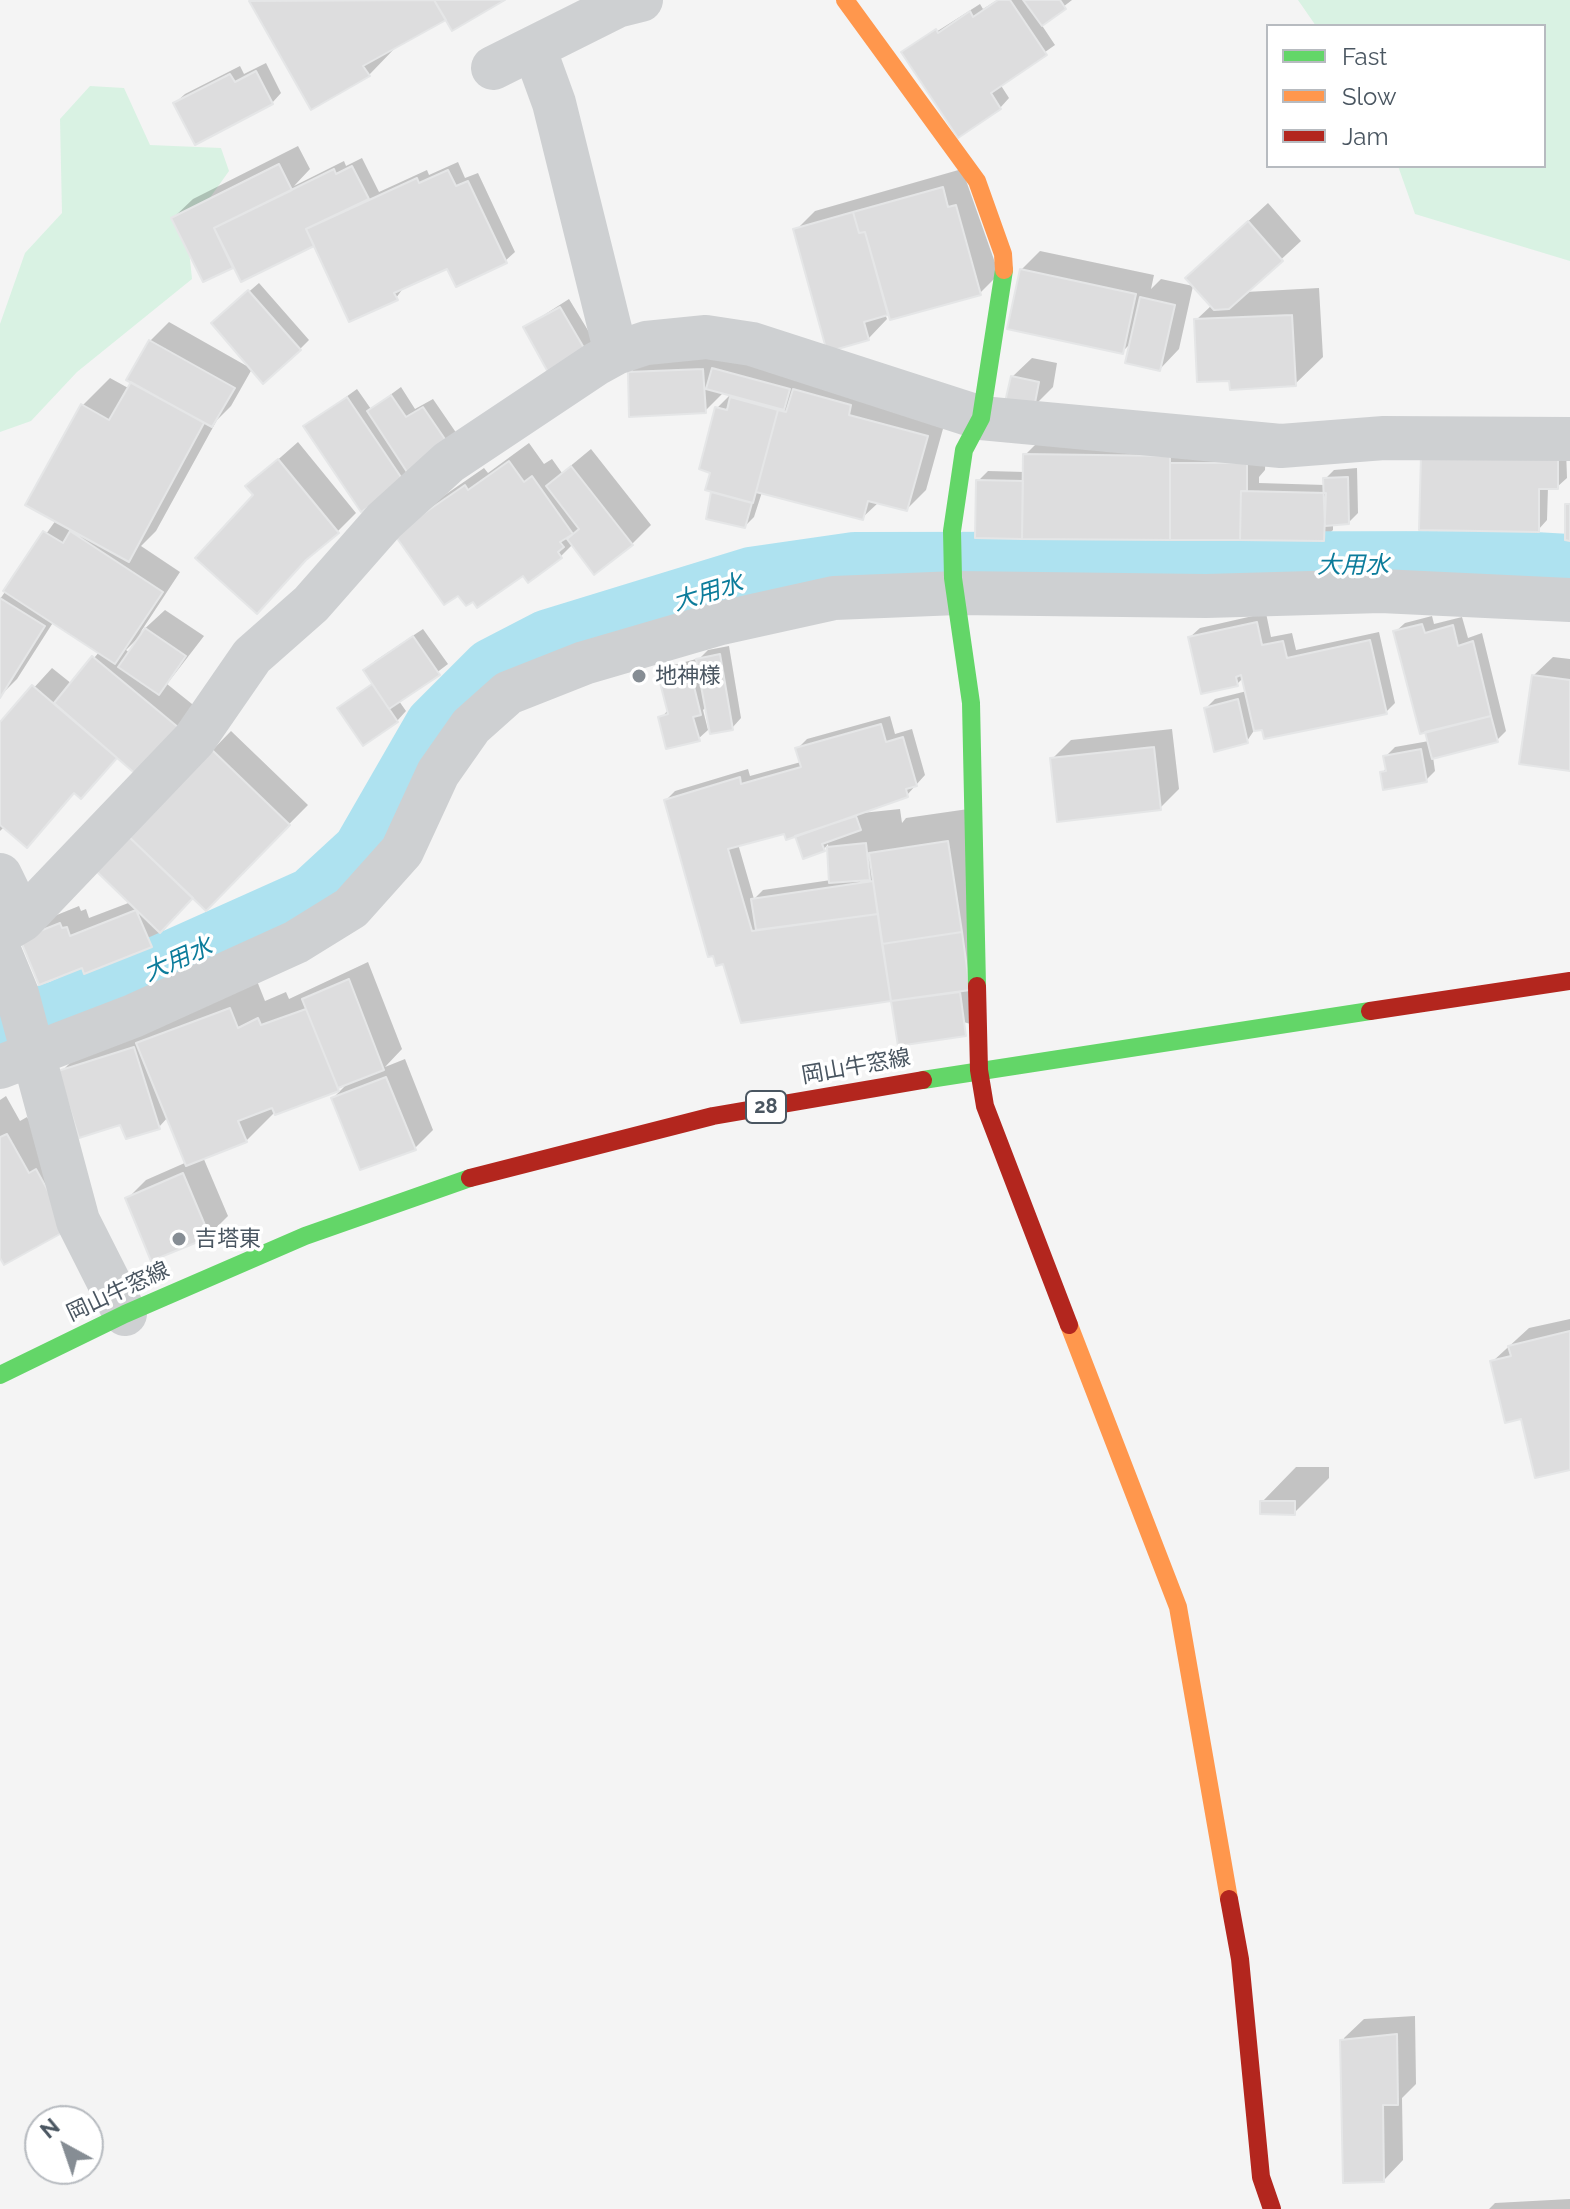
<!DOCTYPE html>
<html>
<head>
<meta charset="utf-8">
<style>
	body { margin:0 }
	#map { position:relative; width:1570px; height:2209px; overflow:hidden; background:#f4f4f4; font-family:Raleway,sans-serif }
	canvas { display:block }
	.legend { position:absolute; left:1266px; top:24px; width:280px; height:144px; box-sizing:border-box; background:#fff; border:2px solid #b7bbc0; margin:0; padding:10px 14px; list-style:none; font-size:24px; color:#4a5661 }
	.legend li { display:flex; align-items:center; gap:16px; height:40px }
	.legend b { width:40px; border:2px solid #b7bbc0 }
	.north { position:absolute; left:24px; top:2105px; width:80px; height:80px; box-sizing:border-box; background:#fff; border:2px solid #b7bbc0; border-radius:50%; rotate:320deg; font-size:22px; font-weight:700; line-height:32px; text-align:center; color:#4a5661 }
	.north::after { content:''; display:block; margin:auto; width:28px; height:36px; background:#868d94; clip-path:polygon(50% 0,100% 100%,50% 72%,0 100%) }
</style>
</head>
<body>
<div id="map">
<canvas width="1570" height="2209"></canvas>
<ul class="legend">
<li><b style="height:10px;background:#63d668"></b>Fast</li>
<li><b style="height:10px;background:#ff974d"></b>Slow</li>
<li><b style="height:10px;background:#b3261e"></b>Jam</li>
</ul>
<div class="north">N</div>
</div>
<script>
const ctx = document.querySelector('canvas').getContext('2d');
ctx.lineJoin = 'round';
function fillPath(path, color) { ctx.fillStyle = color; ctx.fill(path, 'evenodd'); }
const poly = rows => new Path2D(rows.map(r => 'M' + r).join(''));
function stroke(path, color, width, dash) { ctx.strokeStyle = color; ctx.lineWidth = width; ctx.lineCap = dash ? 'butt' : 'round'; ctx.setLineDash(dash || []); ctx.stroke(path); }
function drawText(font, color, halo, rows, align = 'center') {
  ctx.font = font + ' Raleway,"Noto Sans JP",sans-serif'; ctx.lineWidth = 7; ctx.setLineDash([]); ctx.textBaseline = 'middle'; ctx.strokeStyle = halo; ctx.fillStyle = color; for (const [text, x, y, turn = 0] of rows) {
    ctx.save(); ctx.translate(x, y); ctx.rotate((+turn || 0) * Math.PI / 180); ctx.textAlign = isNaN(turn) ? turn : align; if (halo) ctx.strokeText(text, 0, 0); ctx.fillText(text, 0, 0); ctx.restore();
  }
}
fillPath(poly([
	[1298,0,1570,0,1570,261,1415,214,1398,166,1544,166,1544,26,1316,26],
	[90,86,124,88,150,145,221,148,229,171,187,230,192,279,77,372,31,421,0,432,0,324,25,253,62,213,60,119]
]), '#d9f2e3');
fillPath(poly([
	[501,0,446,17,396,47,369,75,312,107,251,1],
	[997,0,1072,0,1041,24,1055,45,1000,84,1009,98,1000,108,959,135,903,53,980,4,983,9],
	[266,63,281,93,272,103,175,103,185,94,240,66,244,74],
	[298,146,310,169,294,186,344,161,346,166,362,158,379,192,427,170,429,175,458,162,465,178,478,173,515,252,505,261,448,266,404,287,396,298,315,243,231,266,173,218,193,199],
	[962,169,999,274,980,293,885,314,887,319,868,339,796,230,815,211],
	[1268,203,1301,241,1246,292,1319,288,1323,357,1295,384,1231,379,1196,320,1212,305,1207,259],
	[1040,251,1154,275,1151,289,1161,279,1193,286,1179,349,1160,369,1132,342,1122,352,1021,270],
	[259,283,309,340,300,349,252,369,231,406,217,420,156,531,141,546,180,572,140,633,165,610,204,636,167,684,197,708,158,755,118,756,100,777,75,792,27,845,5,826,0,831,0,725,52,668,72,684,100,651,54,621,17,679,0,696,0,599,56,520,82,406,110,378,130,389,150,341,169,322,252,369,223,314],
	[137,639,138,641,130,653,126,650],
	[569,299,595,342,585,352,525,327],
	[733,350,946,418,926,490,907,509,879,502,862,518,762,492,754,517,745,526,713,493,717,408,731,394,724,392,705,411,630,373,649,354],
	[1032,358,1057,363,1053,387,1034,406,1012,377],
	[401,387,415,409,433,399,457,434,404,481,306,426,357,389,371,409],
	[1044,436,1266,445,1265,470,1259,477,1259,483,1325,485,1325,479,1334,470,1357,468,1358,513,1349,522,1333,523,1333,530,1323,539,978,481,988,471,1025,472,1025,455],
	[298,442,356,513,337,532,255,495,248,486],
	[529,443,544,464,552,459,562,473,591,449,651,525,632,544,573,544,560,557,524,573,416,515,484,468,488,473],
	[1432,447,1566,449,1567,478,1557,487,1548,487,1547,520,1538,530],
	[1266,613,1271,637,1292,633,1296,650,1379,632,1395,703,1386,712,1255,729,1247,741,1206,708,1215,699,1247,691,1244,677,1237,684,1190,637,1200,628],
	[1432,616,1434,624,1462,617,1468,638,1482,633,1506,731,1496,741,1433,757,1435,771,1426,780,1382,773,1387,767,1385,757,1395,747,1429,741,1395,632,1405,623],
	[423,629,448,664,399,701,406,711,397,721,340,708,374,682,366,670,375,661],
	[729,646,741,718,732,728,707,706,703,710,708,730,698,739,661,718,669,709,660,675,670,666,700,658,708,650],
	[1553,657,1570,659,1570,769,1533,676],
	[890,716,895,734,912,729,925,775,907,795,862,813,900,809,902,823,906,818,982,807,974,1025,893,1002,896,999,725,962,666,800,675,791,748,769,750,776,801,762,798,748,807,739],
	[786,832,824,849,828,844,831,880,763,890,754,899,738,844],
	[1172,729,1179,789,1160,808,1052,759,1071,740],
	[231,731,308,805,206,908,193,896,151,945,83,965,40,982,42,921,79,906,81,911,86,909,89,918,131,902,97,869],
	[368,962,402,1049,385,1067,405,1059,433,1130,414,1149,333,1098,345,1086,276,1111,246,1141,203,1157,228,1216,209,1235,153,1259,127,1199,146,1180,187,1162,168,1117,159,1127,122,1122,61,1072,80,1053,257,981,265,1001,286,992,289,999],
	[6,1096,20,1121,27,1117,49,1156,87,1208,0,1254,0,1100],
	[1570,1319,1570,1467,1522,1417,1493,1361,1529,1328],
	[1296,1467,1329,1467,1329,1478,1294,1513,1262,1502],
	[1415,2016,1416,2084,1402,2098,1403,2160,1384,2180,1345,2181,1344,2038,1364,2019],
	[1570,2199,1570,2209,1489,2209,1495,2203]
]), '#0003');
stroke(poly([
	[0,1032,63,1011,313,899,364,852,436,727,493,670,549,641,751,579,855,564,1516,563,1570,566]
]), '#aee2f0', 64);
const building = poly([
	[434,0,446,20,363,66,370,76,311,110,249,1,434,0],
	[434,0,505,0,452,31,434,0],
	[998,0,1010,0,1047,55,991,93,1001,109,958,138,901,52,936,29,938,33,970,11,973,17,998,0],
	[1023,0,1060,0,1066,9,1042,26,1023,0],
	[256,71,273,104,195,145,173,103,230,74,235,82,256,71],
	[279,164,292,190,214,228,233,268,203,282,171,218,279,164],
	[352,166,369,199,306,229,314,246,241,282,214,228,334,169,336,174,352,166],
	[448,170,456,186,468,181,507,263,456,287,447,269,394,293,398,300,349,322,306,229,417,178,419,183,448,170],
	[943,187,948,207,956,205,981,295,890,320,865,232,859,233,853,212,943,187],
	[853,212,859,233,865,232,888,315,864,322,869,340,827,352,793,229,853,212],
	[1248,221,1283,261,1229,309,1214,310,1185,278,1248,221],
	[1020,269,1136,294,1123,354,1007,329,1020,269],
	[248,290,301,350,263,384,211,323,248,290],
	[1140,297,1175,305,1160,371,1125,363,1140,297],
	[560,307,587,353,549,374,523,327,560,307],
	[1292,315,1296,386,1230,390,1229,381,1197,382,1194,319,1292,315],
	[149,340,235,388,212,427,126,380,149,340],
	[712,368,790,389,784,410,706,389,712,368],
	[703,369,706,413,629,417,628,372,703,369],
	[1011,376,1039,382,1034,408,1005,402,1011,376],
	[131,382,204,423,129,562,25,505,81,404,109,420,131,382],
	[793,389,851,405,849,415,928,436,907,511,868,501,863,520,756,492,778,410,786,412,793,389],
	[391,395,406,417,423,407,449,445,407,472,367,411,391,395],
	[347,397,405,483,361,512,303,426,347,397],
	[730,397,778,410,753,503,705,490,710,473,699,469,715,407,727,410,730,397],
	[1023,454,1170,456,1170,540,1022,539,1023,454],
	[1421,455,1558,457,1558,489,1539,489,1539,532,1419,530,1421,455],
	[278,459,339,533,306,560,257,614,195,558,253,495,245,486,278,459],
	[509,461,524,482,532,476,573,534,560,542,564,547,558,552,562,558,528,583,523,576,477,608,473,602,466,606,458,596,444,605,394,534,465,485,468,490,509,461],
	[1170,463,1247,463,1247,491,1241,491,1240,540,1170,540,1170,463],
	[571,466,633,545,594,575,567,539,579,529,546,486,571,466],
	[1348,477,1349,524,1325,526,1323,478,1348,477],
	[976,480,1023,481,1022,539,975,538,976,480],
	[1241,491,1326,493,1324,541,1240,540,1241,491],
	[711,492,752,503,745,528,706,519,711,492],
	[1565,504,1570,504,1570,541,1565,540,1565,504],
	[43,531,63,543,70,531,163,592,115,664,3,591,43,531],
	[0,598,45,626,0,698,0,598],
	[1257,622,1262,645,1283,641,1287,658,1370,640,1387,714,1264,739,1262,730,1254,731,1241,675,1236,677,1238,686,1201,694,1188,637,1257,622],
	[1422,624,1425,633,1453,625,1458,646,1473,641,1491,716,1420,734,1393,631,1422,624],
	[145,628,186,656,159,695,118,667,145,628],
	[413,636,440,675,389,709,363,670,413,636],
	[720,654,733,730,710,734,696,659,720,654],
	[92,656,179,728,139,777,54,703,92,656],
	[689,666,701,715,693,717,700,741,666,749,658,717,668,714,658,675,689,666],
	[1532,675,1570,680,1570,771,1519,764,1532,675],
	[372,684,398,722,363,746,337,708,372,684],
	[32,685,117,758,81,799,74,793,27,848,0,825,0,722,32,685],
	[1238,699,1248,743,1214,752,1204,708,1238,699],
	[1491,716,1498,742,1432,759,1425,732,1491,716],
	[881,724,886,742,903,737,917,786,906,789,908,797,786,840,784,834,728,849,752,931,878,914,891,1001,741,1023,723,964,716,966,713,956,708,957,664,800,740,777,741,784,801,767,795,748,881,724],
	[1154,747,1161,810,1057,822,1050,758,1154,747],
	[211,749,290,825,206,911,127,835,211,749],
	[1421,749,1427,782,1383,790,1380,772,1386,771,1383,756,1421,749],
	[856,816,861,830,822,844,825,851,803,859,795,836,856,816],
	[126,834,193,898,160,933,94,869,126,834],
	[948,841,962,932,882,944,869,853,948,841],
	[866,843,870,880,829,883,827,847,866,843],
	[873,881,878,914,756,930,751,899,873,881],
	[136,910,152,947,84,974,82,968,39,985,20,939,60,923,62,928,67,927,70,936,136,910],
	[962,932,970,990,891,1001,882,944,962,932],
	[349,979,384,1070,338,1088,302,999,349,979],
	[960,992,966,1036,898,1046,891,1001,960,992],
	[230,1008,238,1028,258,1018,261,1025,306,1009,339,1091,275,1115,272,1108,238,1121,247,1142,186,1166,136,1043,230,1008],
	[134,1047,160,1129,126,1139,120,1125,79,1138,58,1071,134,1047],
	[386,1077,416,1150,360,1170,331,1098,386,1077],
	[7,1134,29,1173,36,1169,69,1229,4,1265,0,1258,0,1137,7,1134],
	[183,1173,210,1237,151,1261,125,1198,183,1173],
	[1570,1331,1570,1470,1535,1478,1521,1419,1505,1423,1490,1361,1511,1356,1508,1346,1570,1331],
	[1260,1501,1295,1501,1295,1515,1260,1514,1260,1501],
	[1397,2034,1398,2105,1383,2105,1384,2182,1343,2183,1340,2040,1397,2034]
]);
fillPath(building, '#ddddde');
stroke(building, '#e5e6e7', 2);
stroke(poly([
	[534,48,554,103,616,353],
	[493,68,617,6,641,0],
	[0,875,22,920,0,933],
	[22,920,194,740,252,656,311,604,384,521,449,462,596,364,616,353,646,343,706,337,752,344,981,418,1281,446,1384,438,1570,439],
	[0,953,17,994,78,1221,125,1314],
	[0,1067,133,1016,296,942,351,908,402,851,438,773,471,726,508,693,584,663,721,623,834,598,957,593,1206,596,1381,591,1570,600]
]), '#ced0d2', 44);
stroke(poly([
	[977,986,971,703,953,578,952,531,964,450,981,418,1004,270],
	[923,1080,1370,1011],
	[0,1375,125,1314,305,1236,470,1178]
]), '#63d668', 18);
stroke(poly([
	[845,0,977,181,1003,254,1004,270],
	[1069,1325,1178,1607,1229,1899]
]), '#ff974d', 18);
stroke(poly([
	[977,986,979,1070,985,1106,1069,1325],
	[1370,1011,1570,981],
	[470,1178,713,1116,923,1080],
	[1229,1899,1240,1959,1261,2177,1272,2209]
]), '#b3261e', 18);
for (const [x, y, r, color] of [
	[639,676,8,"#868d94"],
	[179,1239,8,"#868d94"]
]) { const dot = new Path2D(); dot.arc(x, y, r, 0, 2 * Math.PI); ctx.fillStyle = color; ctx.fill(dot); stroke(dot, '#fff', 3); }
for (const [x, y, w] of [
	[766,1107,40]
]) { const box = new Path2D(); box.roundRect(x - w / 2, y - 16, w, 32, 6); ctx.fillStyle = '#fff'; ctx.fill(box); stroke(box, '#4a5661', 2); }
drawText('bold 20px', '#4a5661', null, [
	["28",766,1107]
]);
drawText('22px', '#4a5661', '#fff', [
	["地神様",655,676],
	["吉塔東",195,1239]
], 'left');
drawText('22px', '#4a5661', '#fff', [
	["岡山牛窓線",856,1067,-10],
	["岡山牛窓線",118,1292,-25]
]);
drawText('italic 24px', '#0c7c9b', '#fff', [
	["大用水",1353,566],
	["大用水",708,593,-17],
	["大用水",178,960,-24]
]);
</script>
</body>
</html>
